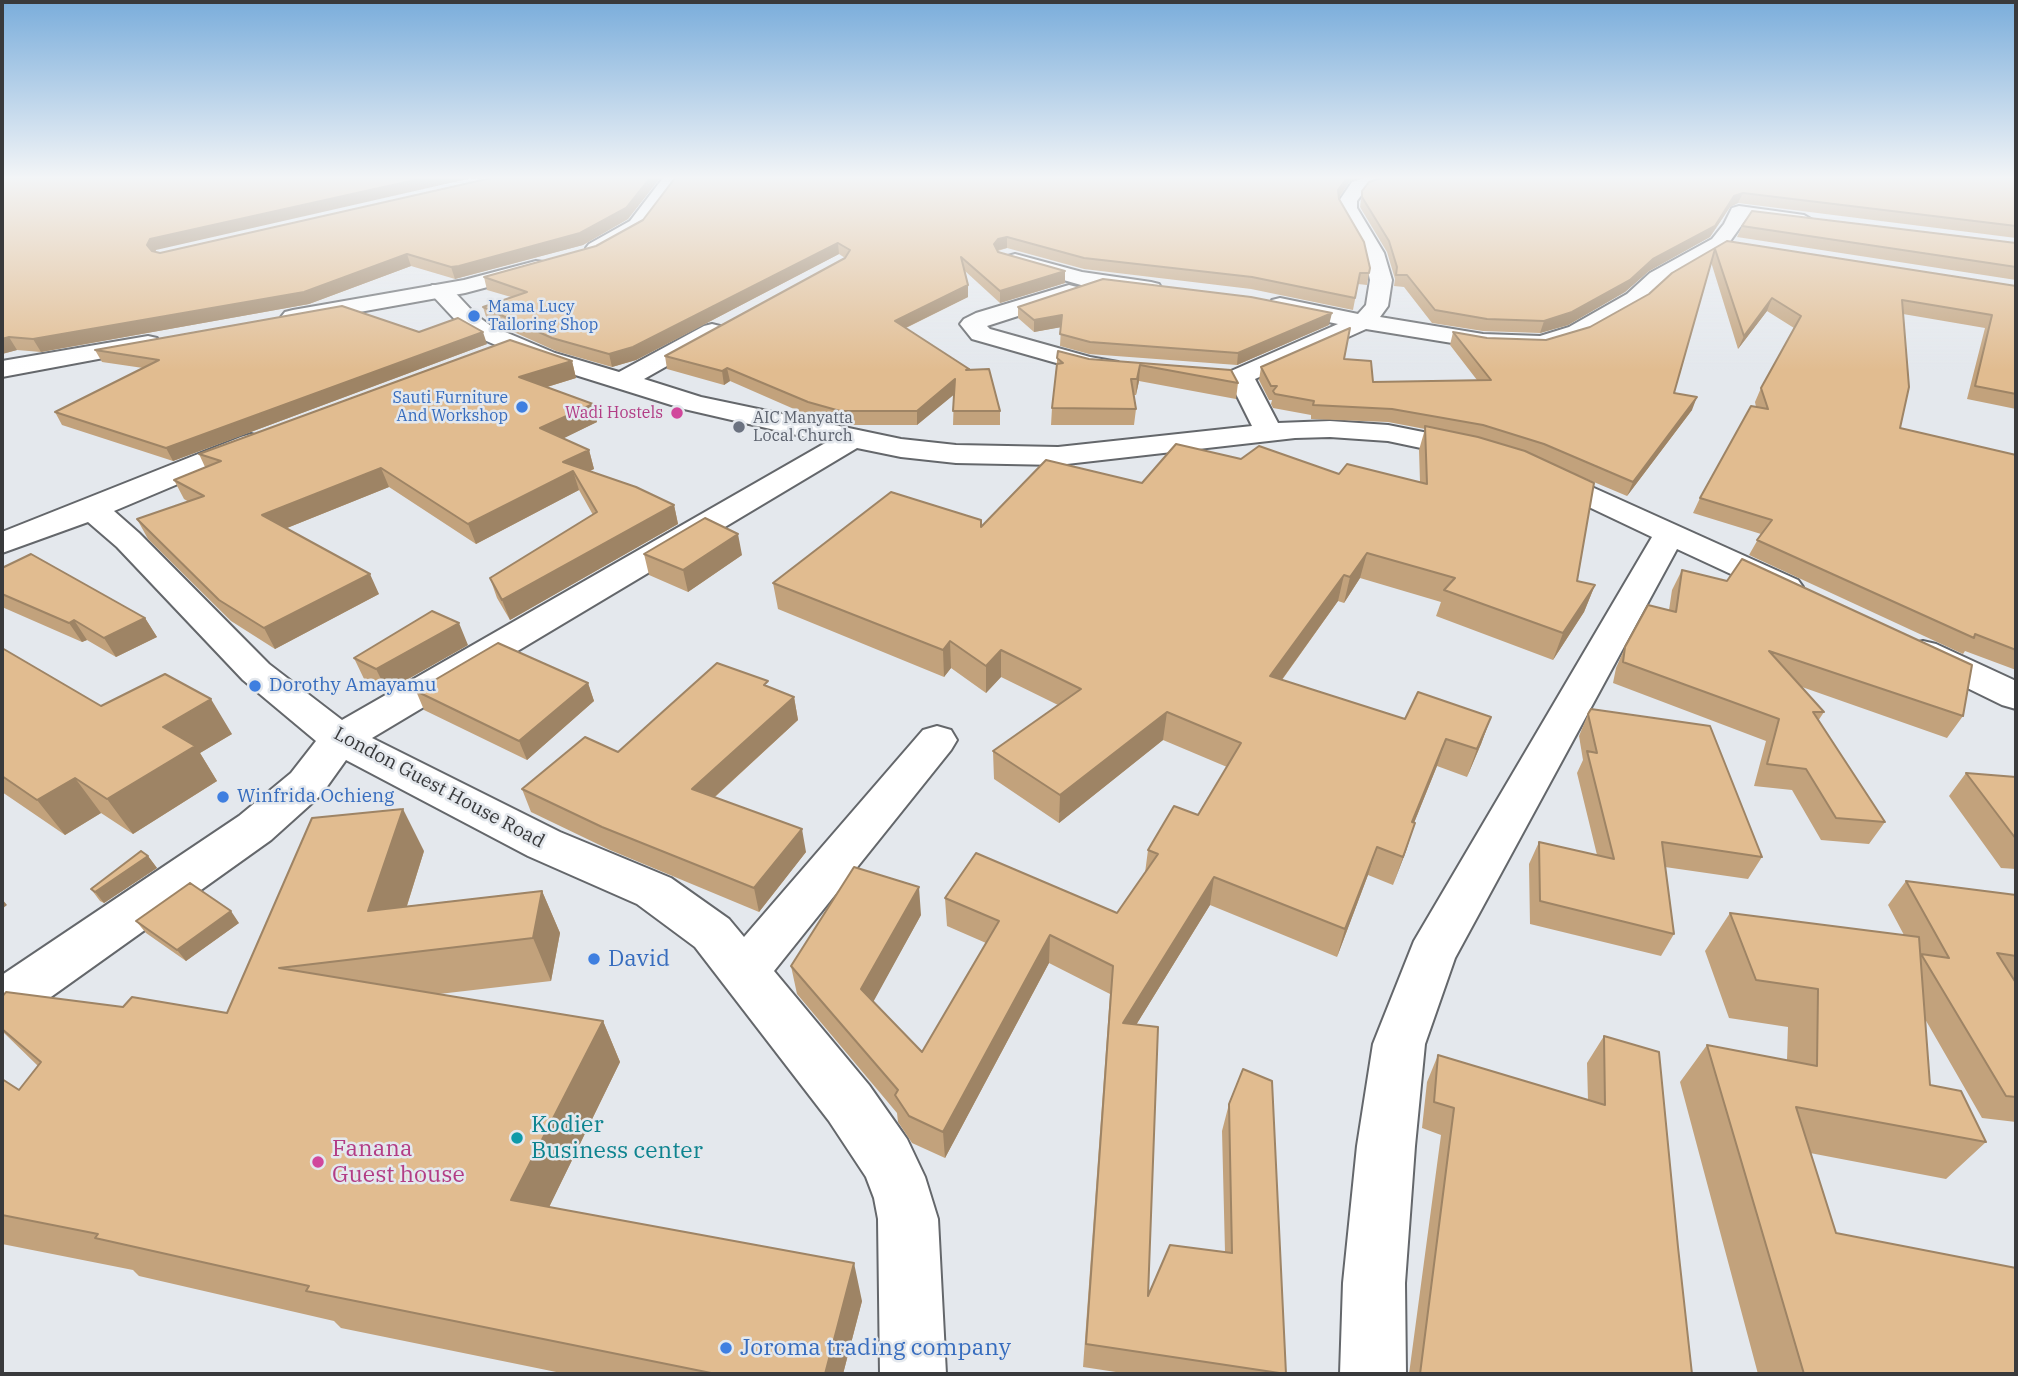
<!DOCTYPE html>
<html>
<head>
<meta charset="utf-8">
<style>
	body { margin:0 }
	#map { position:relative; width:2018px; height:1376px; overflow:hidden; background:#e4e8ed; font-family:"IBM Plex Serif",serif }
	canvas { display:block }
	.frame { position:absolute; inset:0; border:4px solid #393a3c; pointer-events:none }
</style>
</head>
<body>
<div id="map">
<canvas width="2018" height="1376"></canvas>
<div class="frame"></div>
</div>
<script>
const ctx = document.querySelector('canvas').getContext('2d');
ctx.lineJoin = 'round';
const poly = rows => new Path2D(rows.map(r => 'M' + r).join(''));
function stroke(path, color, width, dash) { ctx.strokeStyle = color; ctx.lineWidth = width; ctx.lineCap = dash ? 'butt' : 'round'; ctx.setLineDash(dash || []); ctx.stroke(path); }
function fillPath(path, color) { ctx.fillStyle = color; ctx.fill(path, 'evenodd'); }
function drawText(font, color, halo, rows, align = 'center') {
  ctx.font = font + ' "IBM Plex Serif",serif'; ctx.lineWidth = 5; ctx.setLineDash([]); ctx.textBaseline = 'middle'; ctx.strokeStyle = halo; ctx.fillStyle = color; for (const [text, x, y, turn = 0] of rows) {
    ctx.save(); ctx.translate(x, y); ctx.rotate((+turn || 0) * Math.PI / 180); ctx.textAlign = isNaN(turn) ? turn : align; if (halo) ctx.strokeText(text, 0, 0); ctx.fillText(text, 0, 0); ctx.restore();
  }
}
const street = poly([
	[1365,178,1390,178,1387,182,1365,190,1357,201,1357,208,1384,253,1392,280,1388,306,1380,317,1483,334,1540,336,1569,327,1627,294,1650,273,1712,239,1724,224,1732,208,1739,206,1804,215,1814,221,1804,227,1746,219,1726,247,1666,283,1643,304,1585,337,1551,348,1542,350,1483,348,1366,329,1255,379,1278,423,1330,421,1388,425,1483,444,1487,450,1483,456,1473,459,1388,441,1330,437,1295,438,1058,465,956,463,901,457,857,448,372,738,560,832,671,878,729,919,744,937,923,730,937,726,951,730,957,740,951,750,774,971,869,1085,907,1139,925,1177,938,1219,946,1374,880,1374,878,1219,874,1198,866,1177,829,1121,695,947,637,904,528,856,346,760,321,795,271,840,20,1019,2,1025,2,975,239,816,291,773,316,741,243,680,117,547,88,522,2,553,2,532,241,437,251,434,261,437,265,443,261,449,114,511,139,533,269,664,342,720,827,442,684,409,537,363,475,336,460,325,432,295,429,290,432,285,448,285,476,315,491,326,555,353,619,372,704,326,712,324,720,326,724,331,720,336,644,379,701,397,901,439,956,445,1058,447,1252,426,1227,376,1231,371,1338,324,1272,310,1269,305,1272,300,1280,298,1358,314,1366,305,1370,280,1364,253,1339,208,1339,201,1352,182,1365,178],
	[1015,254,1082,272,1151,282,1159,284,1162,289,1159,294,1151,296,1081,285,1008,264,1004,260,1008,256,1015,254],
	[1069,285,1077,287,1080,292,1077,297,987,326,990,329,1090,357,1118,362,1122,367,1118,372,1109,375,1088,372,972,339,960,324,964,319,976,313,1069,285],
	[1543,465,1798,580,1803,587,1798,594,1786,597,1774,594,1677,549,1455,958,1425,1044,1415,1146,1405,1283,1406,1374,1340,1374,1343,1283,1357,1146,1373,1044,1414,941,1652,537,1532,480,1528,474,1532,468,1543,465],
	[1923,641,1936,644,2016,681,2016,709,2002,705,1910,660,1904,652,1910,644,1923,641]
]);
const secondary = poly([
	[663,178,681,178,644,229,603,252,589,252,586,248,589,244,630,221,663,178],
	[536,261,544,262,547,267,544,272,465,293,293,324,285,322,281,317,285,312,293,310,464,280,536,261],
	[148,336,157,338,160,343,157,348,2,377,2,361,148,336]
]);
stroke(street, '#64676b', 4);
stroke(secondary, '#64676b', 4);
fillPath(street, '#fff');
fillPath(secondary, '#fff');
fillPath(poly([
	[2,178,156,250,155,252,160,253,491,178,660,178,628,219,583,245,462,277,455,279,411,266,309,304,41,352,17,350,2,354],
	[2016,178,2016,238,1738,203,1730,207,1710,237,1649,271,1625,292,1568,325,1540,333,1483,331,1432,323,1404,287,1394,286,1395,279,1387,252,1360,207,1362,191],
	[1350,181,1339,198,1370,268,1367,285,1358,284,1353,310,1251,289,1084,269,1007,248,998,251,1065,283,1000,303,965,271,968,285,968,297,906,328,969,370,1000,411,1000,425,953,425,954,394,917,425,841,425,810,416,730,381,724,385,667,369,665,356,845,258,839,254,636,360,612,367,556,351,487,320,483,307,511,297,487,290,484,277,596,246,643,220],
	[1742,226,2016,243,2016,280,1737,237],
	[1727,241,2016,286,2016,409,1967,399,1985,328,1903,314,1900,428,2016,455,2016,670,1965,651,1963,654,1749,555,1761,534,1693,513,1700,498,1756,407,1755,402,1761,388,1794,328,1767,311,1738,349,1711,262,1674,393,1692,410,1627,496,1563,469,1577,581,1595,585,1584,612,1553,660,1436,616,1441,602,1360,578,1344,603,1338,601,1282,680,1405,719,1491,717,1481,744,1467,777,1437,766,1414,823,1406,851,1393,885,1368,875,1337,957,1210,905,1136,1025,1148,1296,1225,1252,1222,1131,1229,1104,1286,1374,1129,1374,1083,1367,1110,994,1049,963,945,1158,912,1143,898,1122,897,1113,797,994,791,966,921,915,873,1001,922,1052,986,943,947,926,945,898,1117,913,1145,873,1148,850,1198,815,1227,767,1163,740,1059,823,994,779,993,751,1058,705,1001,677,986,693,951,668,944,677,778,609,773,583,1142,483,1241,459,1339,474,1420,482,1419,450,1425,429,1388,422,1311,419,1311,415,1273,408,1271,404,1272,400,1269,400,1259,380,1261,367,1344,359,1373,382,1477,380,1450,345,1453,332,1487,338,1546,340,1590,327,1649,294],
	[1018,307,1329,325,1237,365,1089,354,1060,346,1061,327,1034,332,1018,318],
	[419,332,487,344,173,461,62,425,55,412,143,368,102,362,95,350],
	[1058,351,1089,359,1231,370,1238,383,1236,399,1139,381,1136,395,1134,395,1136,409,1134,425,1051,425,1052,408],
	[572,361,576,378,547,387,597,422,563,438,589,450,594,469,589,471,674,505,678,524,510,620,497,598,490,578,593,515,579,490,476,544,389,487,287,528,379,594,275,649,231,621,148,539,137,519,189,502,184,499,174,480,205,467,199,454],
	[644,554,742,555,688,592,649,575],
	[2,568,145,618,157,637,116,657,87,640,82,642,2,607],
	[1682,570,1963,716,1947,738,1802,687,1824,712,1818,721,1885,822,1869,844,1821,840,1792,790,1754,786,1766,741,1613,683,1616,668,1625,647,1669,610,1672,590],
	[468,645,387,691,365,681,354,658],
	[2,648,101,706,232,734,200,753,217,781,133,834,101,813,65,835,2,792],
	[588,683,594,701,527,760,424,710,416,691],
	[769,687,794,697,798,720,715,797,806,852,759,912,610,850,531,812,522,789,618,752],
	[1588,714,1762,857,1748,879,1665,867,1674,934,1661,956,1530,924,1529,864,1539,842,1597,855,1577,773,1583,760,1579,736],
	[1966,773,2016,777,2016,869,2001,868,1949,796],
	[424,851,407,906,542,891,560,933,551,981,439,994,603,1021,620,1062,549,1207,862,1301,843,1374,566,1374,341,1328,334,1321,139,1276,133,1270,2,1244,2,1079,19,1090,38,1066,2,1031,2,997,123,1007,227,1013],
	[148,856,157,868,104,903,100,901,91,889],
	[1906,881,2016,895,2016,1122,1982,1118,1925,1019,1930,1085,1986,1142,1946,1179,1810,1153,1836,1233,2016,1374,1758,1374,1680,1082,1707,1045,1787,1060,1788,1027,1729,1018,1705,951,1730,913,1904,935,1888,905],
	[136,921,239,923,186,961,146,933],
	[1604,1036,1678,1247,1692,1374,1409,1374,1441,1135,1422,1128,1427,1082,1438,1055,1588,1100,1587,1063]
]), '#c2a27c');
fillPath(poly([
	[424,178,472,178,156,250,152,256,147,245,150,239],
	[650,178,660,178,628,219,583,245,455,279,451,267],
	[1347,178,1358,178,1350,181,1336,201,1338,190],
	[1743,193,1738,203,1730,207,1710,237,1649,271,1625,292,1568,325,1540,333,1544,321,1653,259,1734,196],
	[1007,237,1007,248,998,250,994,255,994,244,998,239],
	[838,243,839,254,636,360,612,367,609,354],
	[407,254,411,266,309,304,41,352,33,339],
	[1065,271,1065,283,1000,303,1000,291],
	[968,285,968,297,895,333,895,321],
	[1772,298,1767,311,1738,349,1744,336],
	[1332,313,1329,325,1237,365,1238,353],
	[1062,315,1062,327,1034,332,1034,320],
	[483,332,487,344,173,461,166,448],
	[9,337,17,350,2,354,2,339],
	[572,361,576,378,524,394,519,377],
	[1140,365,1139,381,1136,395,1137,379],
	[727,368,730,381,724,385,722,371],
	[955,379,956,393,917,425,917,411],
	[1697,397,1692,410,1627,496,1633,482],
	[593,404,597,422,546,447,540,428],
	[589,450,594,469,577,477,573,471,579,490,476,544,468,524,563,462],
	[381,468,389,487,272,534,262,515],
	[674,505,678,524,510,620,502,600],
	[738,534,742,555,688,592,683,570],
	[1367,553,1360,578,1344,603,1350,577],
	[370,574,379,594,275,649,264,628],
	[1344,575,1338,601,1265,703,1270,676],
	[1595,585,1584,612,1553,660,1563,633],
	[145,618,157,637,116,657,104,638],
	[74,620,87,640,82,642,69,623],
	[459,623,468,645,387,691,376,669],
	[950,641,951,668,944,677,943,650],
	[1001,650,1001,677,986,693,986,666],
	[588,683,594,701,527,760,519,741],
	[794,697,798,720,698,812,692,789],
	[211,699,232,734,200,753,217,781,133,834,107,799,163,727],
	[1167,712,1163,740,1059,823,1060,795],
	[1491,717,1481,744,1467,777,1477,749],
	[1446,739,1437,766,1403,850,1412,822],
	[75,778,101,813,65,835,37,800],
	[403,809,424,851,392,953,368,911],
	[1415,823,1406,851,1393,885,1403,857],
	[802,829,806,852,759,912,754,888],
	[1377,847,1368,875,1337,957,1345,929],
	[148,856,157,868,104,903,95,892],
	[1214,877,1210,905,1120,1051,1123,1023],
	[919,887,921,915,865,1017,861,989],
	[542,891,560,933,551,981,533,938],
	[2,899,7,905,2,909],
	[231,911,239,923,186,961,177,950],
	[1050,935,1049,963,945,1158,943,1132],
	[603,1021,620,1062,534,1238,511,1200],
	[854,1263,862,1301,843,1374,825,1374]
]), '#9e8465');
const building = poly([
	[2,178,424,178,150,239,147,245,152,251,160,253,491,178,650,178,626,208,580,233,459,266,451,267,407,254,304,292,33,339,9,337,2,339,2,178],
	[675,178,1347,178,1338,190,1339,199,1364,242,1370,268,1369,273,1360,273,1355,298,1252,277,1084,258,1007,237,998,239,994,244,998,252,1065,271,1000,291,961,257,968,285,895,321,969,369,966,370,989,369,1000,411,953,411,955,379,917,411,840,411,808,402,727,368,722,371,665,356,845,258,850,250,838,243,633,347,609,354,552,338,483,307,527,292,484,277,596,246,643,220,675,178],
	[1381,178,2016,178,2016,226,1743,193,1734,196,1715,226,1653,259,1630,280,1572,312,1544,321,1487,319,1435,310,1407,275,1396,275,1397,267,1389,241,1362,197,1362,191,1369,182,1381,178],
	[1752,211,2016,243,2016,267,1742,226,1752,211],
	[1727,241,2016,286,2016,394,1975,386,1992,315,1902,300,1909,387,1900,428,2016,455,2016,650,1975,634,1974,638,1757,540,1772,520,1700,498,1751,406,1768,409,1761,388,1801,316,1772,298,1744,336,1715,249,1674,393,1697,397,1633,482,1544,444,1483,425,1392,409,1313,405,1314,401,1275,394,1273,391,1277,386,1271,386,1261,367,1350,328,1344,359,1371,361,1373,382,1491,380,1453,332,1487,338,1546,340,1590,327,1649,294,1672,273,1727,241],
	[1103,279,1251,297,1332,313,1238,353,1090,342,1060,334,1062,315,1034,320,1018,307,1103,279],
	[342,306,419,332,458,318,483,332,166,448,55,412,159,360,95,350,342,306],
	[510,340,572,361,519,377,593,404,540,428,589,450,563,462,636,487,674,505,502,600,490,578,597,512,573,471,468,524,381,468,262,515,370,574,264,628,219,600,137,519,204,496,174,480,221,461,199,454,510,340],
	[1058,351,1089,359,1231,370,1238,383,1140,365,1137,379,1131,379,1136,409,1052,408,1057,364,1063,363,1057,358,1058,351],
	[1425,426,1478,437,1525,451,1594,483,1577,581,1595,585,1563,633,1444,590,1455,578,1367,553,1350,577,1344,575,1270,676,1405,719,1418,692,1491,717,1477,749,1446,739,1412,822,1415,823,1403,857,1377,847,1345,929,1214,877,1123,1023,1158,1027,1148,1296,1170,1245,1232,1253,1229,1104,1243,1069,1272,1081,1286,1374,1086,1344,1113,966,1050,935,943,1132,909,1116,895,1095,898,1090,791,966,854,867,919,887,861,989,922,1052,999,921,945,898,976,853,1117,913,1158,854,1148,850,1174,806,1198,815,1241,743,1167,712,1060,795,993,751,1081,689,1001,650,986,666,950,641,943,650,773,583,891,492,981,520,981,527,1046,460,1142,483,1176,444,1241,459,1259,446,1339,474,1347,464,1427,484,1425,426],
	[705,518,738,534,683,570,644,554,705,518],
	[31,554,145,618,104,638,74,620,69,623,2,594,2,568,31,554],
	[1742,559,1972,665,1963,716,1769,651,1824,712,1813,712,1885,822,1836,818,1806,769,1767,764,1779,719,1623,662,1625,647,1648,605,1676,612,1682,570,1727,581,1742,559],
	[432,611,459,623,376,669,354,658,432,611],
	[498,643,588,683,519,741,416,691,498,643],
	[2,648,101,706,165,674,211,699,163,727,195,746,107,799,75,778,37,800,2,776,2,648],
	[717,663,768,681,764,685,794,697,692,789,802,829,754,888,602,827,522,789,585,737,618,752,717,663],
	[1591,709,1710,726,1762,857,1662,842,1674,934,1540,901,1539,842,1614,859,1587,751,1597,753,1588,714,1591,709],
	[1966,773,2016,777,2016,839,1966,773],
	[403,809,368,911,542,891,533,938,279,968,603,1021,511,1200,854,1263,825,1374,716,1374,306,1291,309,1286,95,1238,98,1234,2,1215,2,1079,19,1090,41,1062,2,1029,2,997,6,992,123,1007,132,997,227,1013,312,818,403,809],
	[141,851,148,856,95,892,91,889,141,851],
	[1906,881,2016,895,2016,956,1997,953,2016,983,2016,1097,2006,1096,1921,954,1949,958,1906,881],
	[190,883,231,911,177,950,136,921,190,883],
	[1730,913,1919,937,1930,1085,1961,1091,1986,1142,1796,1107,1836,1233,2016,1268,2016,1374,1804,1374,1707,1045,1817,1066,1818,989,1756,980,1730,913],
	[1604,1036,1659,1052,1678,1247,1692,1374,1420,1374,1454,1108,1434,1102,1438,1055,1605,1105,1604,1036]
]);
fillPath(building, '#e1bc90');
stroke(building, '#9e8465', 2);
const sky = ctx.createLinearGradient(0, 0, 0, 370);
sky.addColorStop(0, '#7aaddb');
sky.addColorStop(0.48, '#f3f5f7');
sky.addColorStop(1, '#f3f5f700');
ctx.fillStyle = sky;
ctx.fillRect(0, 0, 2018, 370);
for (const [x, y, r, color] of [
	[474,316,7,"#3f7fe0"],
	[522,407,7,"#3f7fe0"],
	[677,413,7,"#d1479c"],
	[739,427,7,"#6b7280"],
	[255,686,7,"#3f7fe0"],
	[223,797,7,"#3f7fe0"],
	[594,959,7,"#3f7fe0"],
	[517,1138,7,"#0f9aa8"],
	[318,1162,7,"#d1479c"],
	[726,1348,7,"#3f7fe0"]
]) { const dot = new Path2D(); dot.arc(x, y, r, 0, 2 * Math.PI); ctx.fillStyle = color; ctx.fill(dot); stroke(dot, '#e4e8ed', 2.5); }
drawText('16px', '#366cbe', '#e4e8ed', [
	["Mama Lucy",488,307],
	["Tailoring Shop",488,325],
	["Sauti Furniture",508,398,"right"],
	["And Workshop",508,416,"right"]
], 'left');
drawText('16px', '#b23c85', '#e4e8ed', [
	["Wadi Hostels",663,413]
], 'right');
drawText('16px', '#5b616d', '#e4e8ed', [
	["AIC Manyatta",753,418],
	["Local Church",753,436]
], 'left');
drawText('19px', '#366cbe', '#e4e8ed', [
	["Dorothy Amayamu",269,686],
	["Winfrida Ochieng",237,797]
], 'left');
drawText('19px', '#393a3c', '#e4e8ed', [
	["London Guest House Road",439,788,28]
]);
drawText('23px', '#366cbe', '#e4e8ed', [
	["David",608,959],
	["Joroma trading company",740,1348]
], 'left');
drawText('23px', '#0d838f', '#e4e8ed', [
	["Kodier",531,1125],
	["Business center",531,1151]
], 'left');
drawText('23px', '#b23c85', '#e4e8ed', [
	["Fanana",332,1149],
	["Guest house",332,1175]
], 'left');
</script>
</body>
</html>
